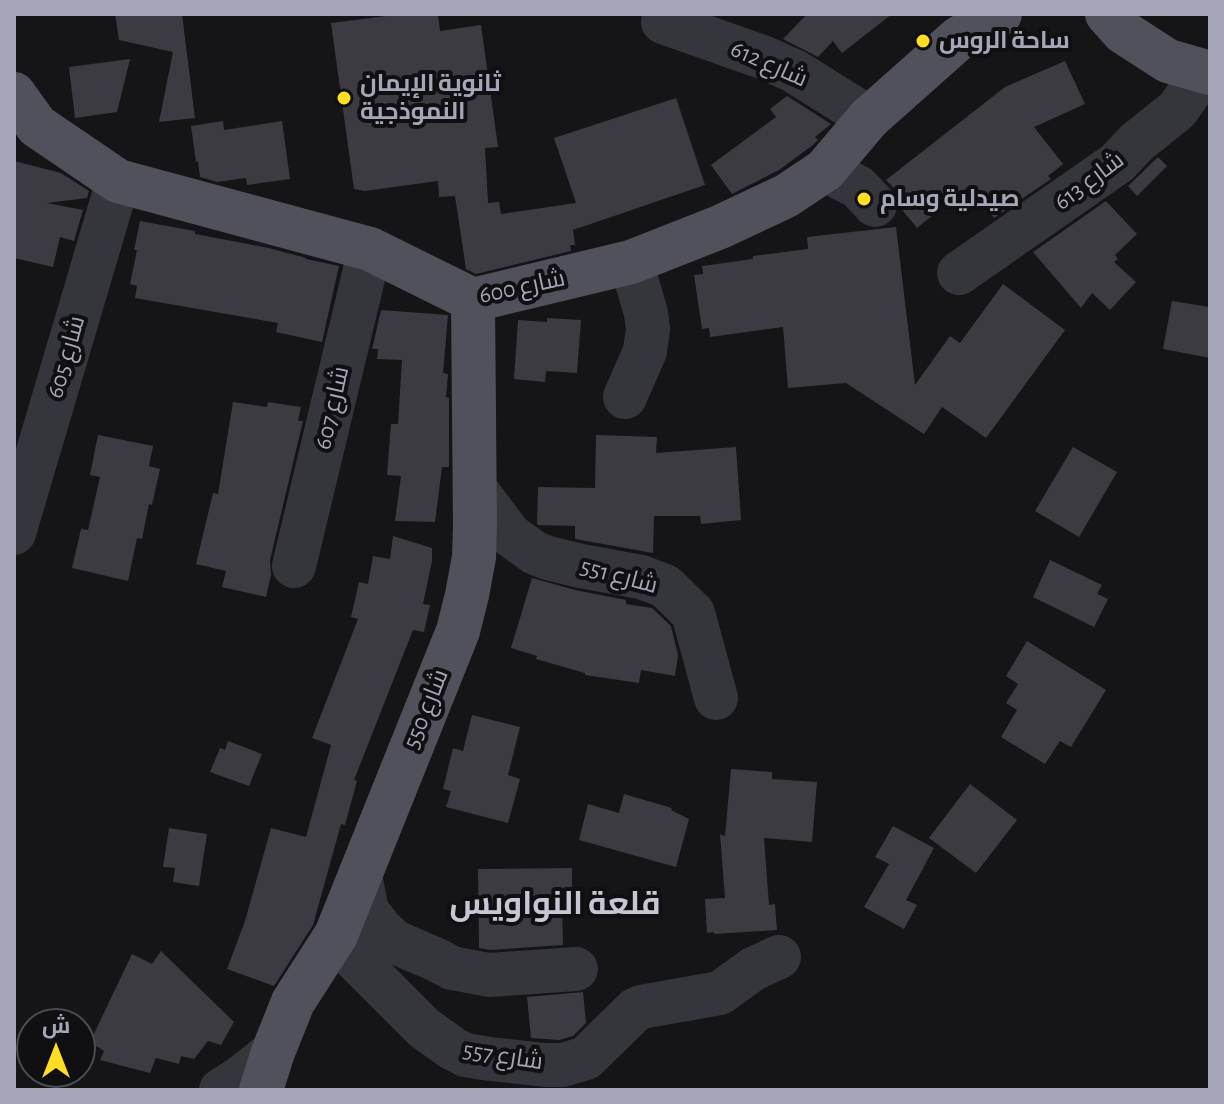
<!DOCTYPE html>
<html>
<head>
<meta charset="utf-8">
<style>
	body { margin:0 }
	#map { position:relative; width:1224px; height:1104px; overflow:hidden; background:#151416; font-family:"Alegreya Sans",Cairo,sans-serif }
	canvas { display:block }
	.frame { position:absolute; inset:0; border:16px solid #a5a7b8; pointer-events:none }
	.north { position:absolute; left:16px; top:1008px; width:80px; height:80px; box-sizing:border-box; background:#100f11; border:2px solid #4c4c54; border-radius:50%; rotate:0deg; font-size:22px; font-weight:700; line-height:32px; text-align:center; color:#a5a7b8 }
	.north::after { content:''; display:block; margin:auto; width:28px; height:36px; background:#ffde24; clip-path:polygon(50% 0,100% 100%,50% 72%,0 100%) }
</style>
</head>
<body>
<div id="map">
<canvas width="1224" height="1104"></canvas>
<div class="frame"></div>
<div class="north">ش</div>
</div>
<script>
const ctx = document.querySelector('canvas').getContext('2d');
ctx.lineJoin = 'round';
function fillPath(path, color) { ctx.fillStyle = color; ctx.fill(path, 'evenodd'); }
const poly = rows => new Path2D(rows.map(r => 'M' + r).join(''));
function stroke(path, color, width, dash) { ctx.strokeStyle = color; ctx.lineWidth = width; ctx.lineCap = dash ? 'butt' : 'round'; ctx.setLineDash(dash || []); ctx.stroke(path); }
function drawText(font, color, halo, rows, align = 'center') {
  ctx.font = font + ' "Alegreya Sans",Cairo,sans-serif'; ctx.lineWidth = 8; ctx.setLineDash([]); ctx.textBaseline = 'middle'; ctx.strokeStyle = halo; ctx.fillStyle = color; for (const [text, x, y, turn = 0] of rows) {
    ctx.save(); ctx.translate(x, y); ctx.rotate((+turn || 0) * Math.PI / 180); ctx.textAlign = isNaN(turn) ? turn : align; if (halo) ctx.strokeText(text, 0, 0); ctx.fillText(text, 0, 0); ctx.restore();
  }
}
fillPath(poly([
	[115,14,182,14,195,118,159,122,173,52,119,40],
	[402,14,438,14,440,31,481,25,498,147,485,148,488,203,499,202,501,214,576,203,554,138,676,98,705,185,573,230,575,245,570,245,571,251,476,274,466,269,455,196,439,197,438,181,365,191,354,189,331,23],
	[807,14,892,14,842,53,833,41,818,57,783,39],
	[130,59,117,112,75,118,69,67],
	[1065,61,1085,104,1034,127,1063,164,1048,176,1051,179,994,218,969,186,917,228,899,206,899,198,894,188,886,180,1005,87],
	[787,96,831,124,815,137,818,140,813,145,779,170,732,194,711,165,776,117,770,109],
	[223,121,224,130,282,121,290,179,247,185,246,178,217,182,200,177,198,161,196,162,191,126],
	[1158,157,1167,166,1137,196,1128,186],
	[14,161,61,173,89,191,87,198,47,203,83,210,74,241,60,237,53,267,14,258],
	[1106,201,1137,234,1115,255,1118,259,1114,262,1136,282,1110,310,1092,293,1081,308,1033,252],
	[140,221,195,231,195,234,269,248,306,258,306,259,339,266,322,342,276,332,278,323,135,298,137,286,130,284,137,250,134,250],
	[896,227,915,385,950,336,960,343,1003,284,1065,330,986,438,942,407,924,434,846,383,788,388,783,327,710,337,709,328,702,329,694,275,703,274,702,266,753,259,753,256,808,249,807,237],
	[1172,301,1210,307,1210,358,1163,349],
	[381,310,448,315,443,373,448,374,446,397,449,398,449,467,442,467,435,522,395,521,401,476,387,475,391,424,398,424,402,360,377,359,378,349,372,349],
	[547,318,581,320,577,373,546,371,545,382,514,379,518,320,547,322],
	[233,402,267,407,268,402,301,407,298,421,303,421,270,560,271,575,266,597,222,587,226,571,196,564,213,493,218,494],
	[98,435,153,446,149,466,160,469,152,505,149,504,142,539,137,538,128,581,72,568,81,529,88,530,100,477,90,475],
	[596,435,657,437,656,453,736,447,741,520,701,524,700,516,654,516,653,553,575,539,575,526,538,525,537,524,538,487,595,488],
	[1073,447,1117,472,1079,537,1035,511],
	[393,536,432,548,432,561,423,604,430,605,424,632,413,630,354,780,357,781,345,825,341,824,313,925,274,986,227,969,245,921,271,828,306,837,331,745,312,738,358,619,351,617,359,582,368,584,373,556,390,559],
	[1050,560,1102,585,1097,594,1108,599,1094,627,1033,597],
	[532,578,575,590,626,600,626,604,652,608,671,626,678,655,675,676,641,670,639,683,585,675,585,673,536,659,537,656,511,648],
	[1027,641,1106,690,1071,747,1060,741,1045,764,1001,737,1017,710,1006,703,1018,684,1006,676],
	[472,715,520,727,508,775,520,779,508,823,446,807,451,791,443,789,453,748,463,751],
	[228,741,262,754,249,786,210,772,220,748,225,750],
	[731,769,772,772,772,779,817,782,812,842,764,838,769,905,775,904,777,930,714,934,714,932,707,933,705,899,725,898,720,834,725,836],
	[970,784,1017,820,976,873,929,838],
	[624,794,672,808,671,810,689,819,676,867,579,840,588,804,619,813],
	[893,826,934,848,906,900,917,905,904,929,864,907,889,864,875,857],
	[169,828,207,834,199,886,173,882,175,868,163,867],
	[572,868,572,901,562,901,563,945,490,950,479,948,478,869],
	[161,951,234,1022,221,1045,208,1041,194,1059,181,1056,179,1064,156,1058,150,1073,100,1060,104,1051,90,1042,132,954,152,964],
	[583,992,586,1023,573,1036,559,1040,531,1038,527,997]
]), '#3c3b41');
stroke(poly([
	[663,22,765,58,794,71,869,118],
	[825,170,858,187,875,205],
	[959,273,1117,163,1137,142,1177,110,1204,72],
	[625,397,645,351,648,329,646,313,631,262],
	[476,490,510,535,535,553,548,558,581,566,641,577,665,586,693,613,716,698],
	[14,533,118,181],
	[294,566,370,249],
	[360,875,367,911,381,929,395,942,437,960,452,968,489,975,576,969],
	[336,935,346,950,424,1028,452,1048,465,1055,490,1059,546,1065,563,1065,586,1058,635,1010,641,1007,720,993,753,969,779,957],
	[221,1090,240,1078,273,1052]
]), '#35353c', 44);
stroke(poly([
	[1107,14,1123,32,1168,61,1210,73],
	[14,94,37,126,118,181,370,249,473,300,631,262,720,227,786,196,825,170,869,118,959,38,1000,14],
	[261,1090,273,1052,293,1002,336,935,458,631,467,595,474,557,475,526,473,300]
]), '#51515b', 44);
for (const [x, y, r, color] of [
	[923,41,8,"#ffde24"],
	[344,98,8,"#ffde24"],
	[864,199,8,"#ffde24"]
]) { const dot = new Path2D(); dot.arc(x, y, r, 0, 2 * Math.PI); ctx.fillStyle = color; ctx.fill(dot); stroke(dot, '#100f11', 3); }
drawText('bold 24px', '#a5a7b8', '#100f11', [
	["ساحة الروس",939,41],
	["ثانوية الإيمان",360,84],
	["النموذجية",360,112],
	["صيدلية وسام",880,199]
], 'left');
drawText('24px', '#a5a7b8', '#100f11', [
	["شارع 612",769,64,24],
	["شارع 613",1089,181,-37],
	["شارع 600",522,287,-12],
	["شارع 605",66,357,-74],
	["شارع 607",332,408,-77],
	["شارع 551",619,576,15],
	["شارع 550",426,709,-68],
	["شارع 557",503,1056,9]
]);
drawText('bold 32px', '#c6c7d3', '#100f11', [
	["قلعة النواويس",555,904]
]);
</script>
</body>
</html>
